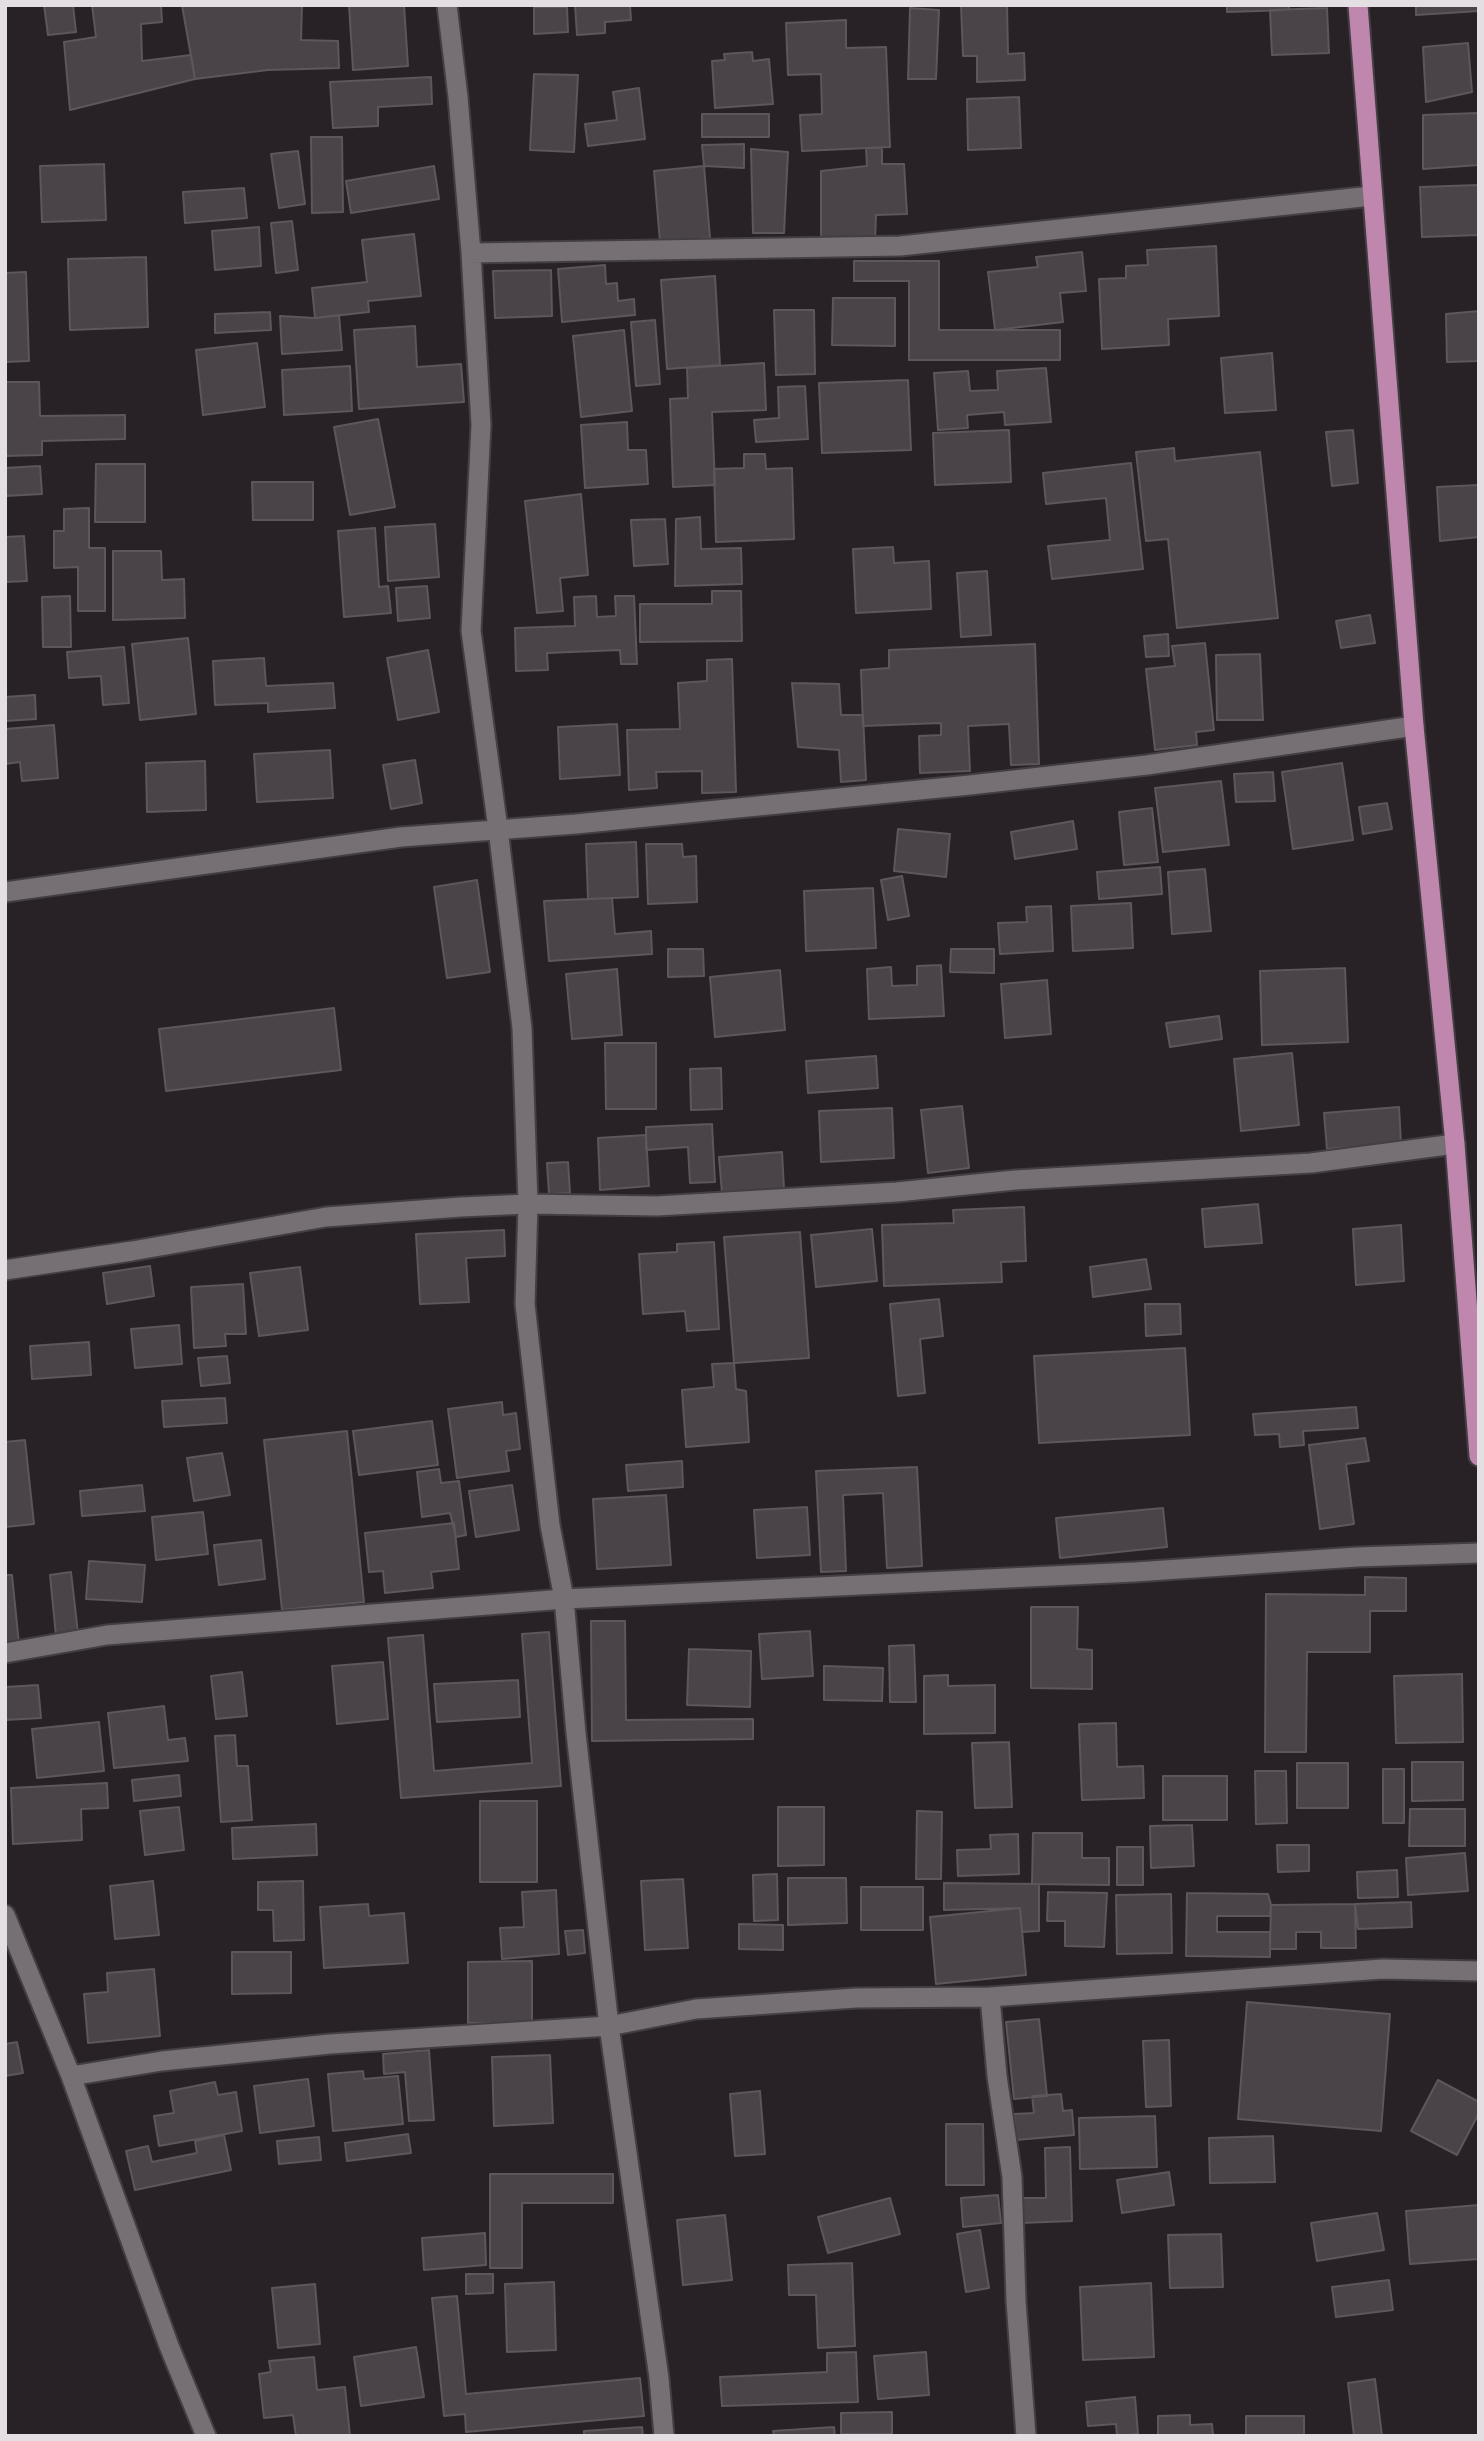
<!DOCTYPE html>
<html>
<head>
<meta charset="utf-8">
<style>
	body { margin:0 }
	#map { position:relative; width:1484px; height:2441px; overflow:hidden; background:#282226; font-family:"IBM Plex Sans",sans-serif }
	canvas { display:block }
	.frame { position:absolute; inset:0; border:7px solid #e3dfe2; pointer-events:none }
</style>
</head>
<body>
<div id="map">
<canvas width="1484" height="2441"></canvas>
<div class="frame"></div>
</div>
<script>
const ctx = document.querySelector('canvas').getContext('2d');
ctx.lineJoin = 'round';
function fillPath(path, color) { ctx.fillStyle = color; ctx.fill(path, 'evenodd'); }
const poly = rows => new Path2D(rows.map(r => 'M' + r).join(''));
function stroke(path, color, width, dash) { ctx.strokeStyle = color; ctx.lineWidth = width; ctx.lineCap = dash ? 'butt' : 'round'; ctx.setLineDash(dash || []); ctx.stroke(path); }
const building = poly([
	[44,5,73,5,76,32,48,35,44,5],
	[92,5,161,5,162,22,141,24,142,61,191,55,195,79,70,110,64,42,96,37,92,5],
	[182,5,302,5,301,40,338,41,339,68,268,70,195,79,182,5],
	[349,5,404,5,408,66,353,70,349,5],
	[575,5,630,5,631,20,605,22,605,33,577,35,575,5],
	[961,5,1007,5,1008,54,1024,53,1025,80,977,82,977,56,963,56,961,5],
	[1227,5,1289,5,1289,10,1227,12,1227,5],
	[1416,5,1479,5,1479,11,1416,15,1416,5],
	[534,7,567,7,568,32,534,34,534,7],
	[910,8,939,10,936,79,908,79,910,8],
	[1327,8,1329,53,1272,55,1270,10,1327,8],
	[846,20,846,48,886,47,890,147,802,151,800,115,822,114,821,74,788,75,786,23,846,20],
	[1468,43,1472,92,1426,102,1423,47,1468,43],
	[752,52,753,61,769,59,773,104,715,108,712,61,725,60,724,54,752,52],
	[534,74,578,75,574,152,530,150,534,74],
	[431,77,432,104,378,107,378,126,333,128,330,82,431,77],
	[639,88,645,139,588,146,585,124,617,120,613,92,639,88],
	[1019,97,1021,148,968,150,967,99,1019,97],
	[1479,113,1479,165,1423,169,1423,115,1479,113],
	[702,114,769,114,769,137,702,137,702,114],
	[311,137,342,137,343,212,312,213,311,137],
	[744,144,744,168,704,166,702,145,744,144],
	[866,148,882,148,882,164,904,164,907,214,876,215,875,241,821,242,821,171,867,166,866,148],
	[751,149,788,152,784,233,753,233,751,149],
	[298,151,305,204,279,208,271,154,298,151],
	[104,164,106,220,42,222,40,166,104,164],
	[434,166,439,199,351,213,346,181,434,166],
	[704,166,710,238,660,242,654,171,704,166],
	[1479,185,1479,235,1422,237,1420,187,1479,185],
	[244,188,247,218,185,223,183,192,244,188],
	[292,221,298,270,276,273,271,223,292,221],
	[259,227,261,266,215,270,212,231,259,227],
	[414,234,421,296,368,301,369,312,315,318,312,288,367,282,362,240,414,234],
	[1216,246,1219,316,1168,319,1169,345,1102,349,1099,279,1126,278,1126,266,1148,265,1147,250,1216,246],
	[1082,252,1086,291,1060,293,1063,322,995,330,988,272,1038,267,1036,257,1082,252],
	[146,257,148,327,70,330,68,259,146,257],
	[854,261,939,261,939,330,1060,330,1060,360,909,360,909,281,854,281,854,261],
	[605,265,606,284,617,283,618,301,634,299,635,315,562,322,558,269,605,265],
	[551,270,552,316,495,318,493,271,551,270],
	[26,272,29,361,5,362,5,273,26,272],
	[715,276,720,365,667,369,661,280,715,276],
	[833,298,895,298,895,346,832,345,833,298],
	[774,310,814,310,815,374,776,375,774,310],
	[1479,311,1479,361,1447,362,1446,314,1479,311],
	[270,312,271,330,215,333,215,314,270,312],
	[339,315,342,350,282,354,280,316,315,318,339,315],
	[655,320,660,384,636,386,631,322,655,320],
	[415,326,417,367,461,364,464,402,359,409,354,330,415,326],
	[624,330,632,411,581,417,573,336,624,330],
	[257,343,265,407,203,415,196,350,257,343],
	[1272,353,1276,410,1225,413,1221,358,1272,353],
	[764,363,766,410,712,412,715,485,673,487,670,399,688,398,687,368,764,363],
	[350,366,352,411,284,415,282,370,350,366],
	[1046,368,1051,422,1005,425,1004,412,967,415,968,428,938,430,934,373,968,371,970,391,998,390,997,371,1046,368],
	[908,380,911,450,822,453,819,383,908,380],
	[5,382,39,382,40,416,125,415,125,439,42,441,42,455,5,456,5,382],
	[805,386,808,439,756,442,754,420,779,418,778,387,805,386],
	[378,419,395,507,350,515,334,427,378,419],
	[627,422,628,450,646,450,648,484,585,488,581,425,627,422],
	[1009,430,1011,482,935,485,933,433,1009,430],
	[1353,430,1358,483,1332,486,1326,432,1353,430],
	[1174,448,1175,461,1260,452,1278,618,1177,628,1168,539,1146,541,1136,452,1174,448],
	[744,454,765,454,766,469,792,468,794,539,716,542,714,469,744,468,744,454],
	[1131,463,1143,569,1052,579,1048,546,1110,540,1106,498,1046,504,1043,473,1131,463],
	[96,464,145,464,145,522,95,522,96,464],
	[40,466,42,494,5,496,5,468,40,466],
	[252,482,313,482,313,520,253,520,252,482],
	[1479,485,1479,537,1440,541,1437,487,1479,485],
	[581,494,588,575,560,578,563,611,537,613,525,501,581,494],
	[89,508,89,548,105,548,105,611,78,611,78,567,54,568,54,531,64,531,64,509,89,508],
	[700,517,701,549,741,548,742,584,675,586,676,519,700,517],
	[665,519,668,564,634,566,631,520,665,519],
	[435,524,439,577,388,581,385,527,435,524],
	[375,528,379,587,388,586,391,613,344,617,338,531,375,528],
	[24,536,27,581,5,582,5,537,24,536],
	[893,547,894,563,929,561,931,609,856,613,853,549,893,547],
	[113,551,161,551,162,580,184,579,185,618,113,620,113,551],
	[987,571,991,635,961,637,957,573,987,571],
	[427,586,430,618,398,621,396,588,427,586],
	[712,591,741,591,742,641,640,642,640,604,712,604,712,591],
	[70,596,71,647,43,647,42,597,70,596],
	[596,596,597,617,616,616,615,596,634,596,637,664,621,664,620,650,547,653,548,670,516,671,515,628,575,626,574,597,596,596],
	[1370,615,1375,643,1341,648,1336,621,1370,615],
	[1168,634,1169,656,1146,657,1144,636,1168,634],
	[188,638,196,714,140,720,132,644,188,638],
	[1205,643,1214,730,1196,732,1197,745,1155,750,1146,669,1175,666,1172,646,1205,643],
	[1035,644,1039,764,1011,765,1009,724,968,726,970,771,920,773,919,736,941,735,941,723,863,726,861,670,889,668,889,650,1035,644],
	[124,647,129,703,103,705,101,676,69,678,67,652,124,647],
	[428,650,439,712,398,720,387,658,428,650],
	[1260,654,1263,720,1217,720,1216,655,1260,654],
	[264,658,266,686,333,683,335,708,268,712,268,703,215,705,213,661,264,658],
	[732,659,736,792,702,793,702,771,656,772,657,788,629,790,627,730,680,729,678,683,707,681,707,660,732,659],
	[792,683,839,684,841,715,863,715,866,780,841,782,839,750,798,747,792,683],
	[35,695,36,719,5,721,5,697,35,695],
	[617,724,620,775,560,779,558,727,617,724],
	[54,725,58,778,22,781,20,762,5,764,5,729,54,725],
	[330,750,333,798,257,802,254,754,330,750],
	[415,760,422,803,391,809,383,765,415,760],
	[205,761,206,810,147,812,146,763,205,761],
	[1342,763,1353,840,1293,849,1282,772,1342,763],
	[1273,772,1275,801,1236,802,1234,774,1273,772],
	[1221,781,1229,845,1163,852,1155,788,1221,781],
	[1387,803,1392,829,1363,834,1359,807,1387,803],
	[1152,808,1158,862,1124,865,1119,812,1152,808],
	[1073,821,1077,849,1015,859,1011,832,1073,821],
	[898,829,950,834,946,877,894,871,898,829],
	[636,842,638,897,588,899,586,844,636,842],
	[646,844,682,844,683,857,696,856,697,902,648,904,646,844],
	[1160,867,1162,894,1099,899,1097,872,1160,867],
	[1205,869,1211,931,1172,934,1168,872,1205,869],
	[902,876,909,916,888,920,881,880,902,876],
	[477,880,490,972,447,978,434,887,477,880],
	[873,888,876,948,806,951,804,891,873,888],
	[612,898,615,934,651,931,652,954,549,961,544,901,612,898],
	[1131,903,1133,948,1073,951,1071,906,1131,903],
	[1051,906,1053,951,1000,954,998,923,1027,922,1026,907,1051,906],
	[668,949,703,949,704,976,668,977,668,949],
	[951,949,994,949,994,973,950,972,951,949],
	[941,965,944,1016,869,1019,867,969,891,967,892,986,917,985,917,966,941,965],
	[1345,968,1348,1042,1262,1045,1260,971,1345,968],
	[617,969,622,1035,572,1039,566,974,617,969],
	[780,970,785,1030,715,1037,710,977,780,970],
	[1047,980,1051,1034,1005,1038,1001,984,1047,980],
	[334,1008,341,1070,166,1091,159,1029,334,1008],
	[1219,1016,1222,1039,1170,1047,1166,1023,1219,1016],
	[605,1043,656,1043,656,1109,606,1109,605,1043],
	[1292,1053,1299,1125,1241,1131,1234,1059,1292,1053],
	[876,1056,878,1088,808,1093,806,1061,876,1056],
	[721,1068,722,1109,691,1110,690,1069,721,1068],
	[962,1106,969,1168,928,1173,921,1110,962,1106],
	[1399,1107,1401,1143,1327,1149,1324,1113,1399,1107],
	[892,1108,894,1158,821,1162,819,1111,892,1108],
	[712,1124,715,1182,690,1183,688,1147,646,1150,646,1127,712,1124],
	[646,1135,649,1186,600,1190,598,1138,646,1135],
	[782,1152,784,1189,722,1193,719,1157,782,1152],
	[568,1162,570,1193,549,1194,547,1163,568,1162],
	[1258,1204,1262,1243,1205,1247,1202,1209,1258,1204],
	[1024,1207,1026,1261,1001,1262,1002,1282,884,1286,882,1225,954,1223,953,1210,1024,1207],
	[1401,1225,1404,1281,1356,1285,1353,1229,1401,1225],
	[872,1229,877,1281,816,1287,811,1235,872,1229],
	[504,1230,505,1256,466,1258,469,1302,420,1304,416,1234,504,1230],
	[800,1232,809,1358,734,1363,724,1237,800,1232],
	[714,1242,719,1329,687,1331,685,1311,643,1314,639,1254,677,1252,677,1244,714,1242],
	[1146,1259,1151,1289,1093,1297,1090,1267,1146,1259],
	[150,1266,154,1296,107,1304,103,1273,150,1266],
	[300,1267,308,1330,259,1336,250,1273,300,1267],
	[243,1284,246,1334,225,1334,226,1346,194,1348,191,1287,243,1284],
	[939,1299,943,1336,920,1339,925,1393,898,1396,890,1304,939,1299],
	[1145,1304,1180,1304,1181,1334,1146,1336,1145,1304],
	[179,1325,182,1364,135,1368,131,1329,179,1325],
	[89,1342,91,1375,32,1379,30,1346,89,1342],
	[1185,1348,1190,1435,1039,1443,1034,1356,1185,1348],
	[227,1356,230,1383,201,1386,198,1358,227,1356],
	[734,1363,736,1389,746,1391,749,1442,686,1447,682,1390,714,1387,712,1364,734,1363],
	[225,1398,227,1423,164,1427,162,1401,225,1398],
	[502,1402,503,1415,516,1413,520,1449,506,1451,509,1471,457,1478,448,1409,502,1402],
	[1356,1407,1358,1428,1303,1431,1304,1445,1280,1447,1279,1434,1255,1435,1253,1414,1356,1407],
	[432,1421,438,1465,359,1475,353,1431,432,1421],
	[347,1431,364,1602,282,1610,264,1440,347,1431],
	[1365,1438,1369,1461,1346,1464,1354,1524,1320,1529,1309,1445,1365,1438],
	[25,1440,34,1524,5,1527,5,1442,25,1440],
	[222,1453,230,1495,194,1501,187,1458,222,1453],
	[682,1461,683,1487,628,1491,626,1465,682,1461],
	[917,1467,922,1566,887,1568,883,1493,843,1495,846,1571,821,1572,816,1471,917,1467],
	[439,1469,441,1483,459,1481,466,1535,456,1537,450,1513,422,1517,417,1472,439,1469],
	[142,1485,145,1511,82,1516,80,1491,142,1485],
	[512,1485,519,1530,476,1537,469,1491,512,1485],
	[666,1495,671,1565,597,1569,593,1499,666,1495],
	[807,1507,810,1555,757,1558,754,1510,807,1507],
	[1163,1508,1167,1547,1060,1558,1056,1518,1163,1508],
	[203,1512,208,1554,156,1560,152,1517,203,1512],
	[454,1523,459,1569,431,1572,433,1588,385,1593,383,1571,369,1572,365,1533,454,1523],
	[261,1540,265,1579,219,1585,214,1545,261,1540],
	[89,1561,145,1565,142,1602,86,1599,89,1561],
	[71,1572,78,1633,56,1636,50,1575,71,1572],
	[5,1575,12,1575,19,1644,5,1645,5,1575],
	[1365,1577,1406,1578,1406,1611,1370,1611,1370,1652,1307,1652,1306,1752,1265,1752,1266,1594,1365,1595,1365,1577],
	[1031,1607,1078,1607,1077,1649,1092,1650,1092,1689,1031,1688,1031,1607],
	[591,1621,625,1621,626,1720,753,1719,753,1739,592,1741,591,1621],
	[810,1631,813,1676,762,1679,759,1634,810,1631],
	[549,1632,561,1786,401,1798,388,1638,423,1635,434,1771,532,1763,522,1634,549,1632],
	[914,1645,916,1702,890,1702,889,1646,914,1645],
	[689,1649,751,1651,750,1707,687,1705,689,1649],
	[383,1662,388,1719,337,1724,332,1666,383,1662],
	[824,1666,883,1668,882,1701,824,1700,824,1666],
	[242,1672,247,1716,216,1719,211,1676,242,1672],
	[1462,1674,1463,1742,1396,1743,1394,1676,1462,1674],
	[948,1675,948,1686,995,1685,995,1733,924,1734,924,1676,948,1675],
	[518,1680,520,1717,437,1722,434,1684,518,1680],
	[38,1685,41,1718,5,1720,5,1687,38,1685],
	[164,1706,168,1740,185,1738,188,1761,114,1768,108,1713,164,1706],
	[99,1722,104,1771,37,1778,32,1729,99,1722],
	[1116,1723,1117,1767,1143,1766,1144,1798,1082,1800,1079,1724,1116,1723],
	[235,1735,237,1766,248,1766,252,1820,221,1822,215,1736,235,1735],
	[1009,1742,1012,1807,975,1808,972,1743,1009,1742],
	[1412,1762,1463,1762,1463,1800,1412,1801,1412,1762],
	[1297,1763,1348,1763,1348,1808,1297,1808,1297,1763],
	[1383,1769,1404,1769,1404,1823,1383,1823,1383,1769],
	[1255,1771,1286,1771,1287,1823,1256,1824,1255,1771],
	[179,1775,181,1796,134,1801,132,1780,179,1775],
	[1163,1776,1227,1776,1227,1820,1163,1820,1163,1776],
	[107,1783,108,1808,81,1809,82,1840,13,1844,11,1788,107,1783],
	[480,1801,537,1801,537,1882,480,1882,480,1801],
	[179,1807,184,1850,145,1855,140,1811,179,1807],
	[778,1807,824,1807,824,1865,778,1866,778,1807],
	[1410,1809,1465,1809,1465,1846,1409,1846,1410,1809],
	[917,1811,942,1812,941,1879,916,1879,917,1811],
	[316,1824,317,1855,233,1859,232,1828,316,1824],
	[1192,1825,1194,1866,1151,1868,1150,1826,1192,1825],
	[1033,1833,1082,1833,1082,1858,1109,1858,1109,1885,1032,1884,1033,1833],
	[1018,1834,1019,1874,958,1876,957,1850,991,1849,990,1835,1018,1834],
	[1277,1845,1309,1845,1309,1871,1278,1872,1277,1845],
	[1117,1847,1143,1847,1143,1885,1117,1885,1117,1847],
	[1465,1853,1468,1891,1408,1895,1406,1858,1465,1853],
	[1397,1870,1398,1897,1358,1898,1357,1872,1397,1870],
	[777,1874,778,1920,754,1921,753,1875,777,1874],
	[788,1878,846,1878,847,1923,788,1925,788,1878],
	[683,1879,688,1948,645,1950,641,1881,683,1879],
	[153,1881,159,1935,115,1939,110,1886,153,1881],
	[303,1881,304,1940,274,1941,273,1910,258,1910,258,1882,303,1881],
	[944,1883,1039,1884,1039,1931,1022,1932,1020,1908,944,1910,944,1883],
	[861,1887,923,1887,923,1930,861,1930,861,1887],
	[556,1890,559,1954,502,1959,500,1928,524,1927,522,1892,556,1890],
	[1048,1892,1107,1893,1104,1947,1065,1946,1065,1921,1047,1921,1048,1892],
	[1187,1893,1268,1894,1271,1905,1270,1916,1217,1916,1217,1932,1270,1932,1270,1957,1186,1956,1187,1893],
	[1171,1894,1172,1953,1117,1954,1116,1895,1171,1894],
	[1411,1902,1412,1927,1358,1929,1355,1904,1411,1902],
	[368,1904,369,1916,404,1913,408,1963,324,1968,320,1907,368,1904],
	[1355,1904,1356,1948,1321,1948,1321,1932,1296,1932,1296,1949,1270,1949,1271,1905,1355,1904],
	[1020,1908,1026,1975,936,1984,930,1917,1020,1908],
	[739,1924,783,1925,783,1950,739,1949,739,1924],
	[583,1930,585,1953,568,1955,565,1931,583,1930],
	[232,1952,291,1952,291,1993,232,1994,232,1952],
	[532,1961,532,2023,468,2023,468,1962,532,1961],
	[154,1969,160,2036,88,2043,84,1994,108,1992,107,1973,154,1969],
	[1247,2002,1390,2014,1381,2131,1238,2119,1247,2002],
	[1039,2019,1047,2096,1014,2099,1006,2022,1039,2019],
	[1169,2040,1171,2106,1146,2107,1143,2041,1169,2040],
	[17,2042,23,2073,5,2076,5,2044,17,2042],
	[429,2050,434,2120,409,2121,405,2072,384,2074,383,2054,429,2050],
	[550,2055,553,2123,494,2126,492,2057,550,2055],
	[363,2071,364,2079,398,2076,403,2124,333,2131,328,2074,363,2071],
	[308,2079,314,2126,260,2133,254,2086,308,2079],
	[1438,2080,1479,2102,1479,2113,1457,2155,1411,2131,1438,2080],
	[215,2082,218,2095,236,2092,242,2131,159,2146,154,2116,174,2113,170,2091,215,2082],
	[760,2091,765,2154,735,2156,730,2094,760,2091],
	[1061,2094,1063,2111,1072,2110,1074,2135,1016,2140,1014,2114,1034,2113,1032,2096,1061,2094],
	[1155,2116,1157,2167,1080,2169,1079,2118,1155,2116],
	[946,2124,983,2124,984,2185,946,2185,946,2124],
	[408,2134,411,2153,347,2161,345,2143,408,2134],
	[224,2135,231,2170,135,2190,126,2151,148,2146,152,2162,197,2153,195,2141,224,2135],
	[1273,2136,1275,2182,1210,2183,1209,2138,1273,2136],
	[319,2137,321,2160,279,2164,277,2141,319,2137],
	[1070,2147,1072,2221,1021,2223,1020,2198,1046,2198,1045,2148,1070,2147],
	[1169,2172,1174,2205,1122,2213,1117,2180,1169,2172],
	[490,2174,613,2174,613,2203,522,2203,522,2268,490,2268,490,2174],
	[998,2195,1001,2223,963,2227,961,2198,998,2195],
	[890,2198,900,2234,828,2253,818,2217,890,2198],
	[1479,2205,1479,2259,1410,2264,1406,2211,1479,2205],
	[1377,2213,1384,2250,1317,2261,1311,2223,1377,2213],
	[725,2215,732,2280,683,2285,677,2220,725,2215],
	[980,2230,989,2288,966,2292,957,2234,980,2230],
	[485,2233,486,2265,424,2270,422,2238,485,2233],
	[1221,2234,1223,2287,1170,2288,1168,2235,1221,2234],
	[852,2263,855,2346,818,2348,816,2295,789,2295,788,2265,852,2263],
	[466,2274,493,2274,493,2293,466,2294,466,2274],
	[1389,2280,1393,2310,1336,2317,1332,2287,1389,2280],
	[554,2282,556,2350,507,2352,505,2284,554,2282],
	[1151,2283,1154,2357,1083,2360,1080,2287,1151,2283],
	[315,2284,320,2344,278,2348,272,2288,315,2284],
	[457,2296,466,2394,640,2378,644,2416,466,2432,465,2414,444,2416,432,2298,457,2296],
	[416,2347,424,2397,361,2406,354,2357,416,2347],
	[856,2352,858,2402,722,2406,720,2377,827,2372,827,2353,856,2352],
	[926,2352,929,2395,878,2399,874,2356,926,2352],
	[314,2357,317,2390,345,2387,350,2436,296,2436,293,2415,264,2418,259,2374,271,2372,269,2361,314,2357],
	[1375,2379,1382,2436,1354,2436,1348,2383,1375,2379],
	[1135,2397,1138,2434,1117,2436,1116,2424,1088,2426,1086,2402,1135,2397],
	[892,2412,892,2434,841,2434,841,2413,892,2412],
	[1190,2415,1190,2425,1212,2424,1213,2436,1158,2436,1158,2416,1190,2415],
	[1246,2416,1304,2416,1304,2436,1246,2436,1246,2416],
	[642,2427,643,2436,584,2436,584,2431,642,2427],
	[834,2427,835,2436,774,2436,773,2431,834,2427]
]);
fillPath(building, '#4a4348');
stroke(building, '#5d565b', 2);
const minor = poly([
	[447,5,458,97,471,253,481,425,471,631,498,829,522,1028,528,1204,525,1304,550,1525,564,1599,576,1733,609,2026,659,2378,664,2436],
	[471,253,900,246,1372,196],
	[5,892,401,837,576,824,970,785,1147,765,1414,726],
	[5,1270,132,1251,326,1217,461,1207,528,1204,657,1206,897,1192,1015,1180,1311,1163,1455,1144],
	[5,1653,107,1635,564,1599,1135,1572,1357,1557,1479,1553],
	[5,1915,71,2076,169,2346,206,2436],
	[990,1997,997,2076,1012,2177,1016,2301,1026,2436],
	[71,2076,162,2061,330,2044,609,2026,696,2009,856,1998,990,1997,1383,1969,1479,1971]
]);
const trunk = poly([
	[1358,5,1414,726,1455,1144,1479,1456]
]);
stroke(minor, '#433e42', 23);
stroke(trunk, '#433e42', 23);
stroke(minor, '#766f73', 19);
stroke(trunk, '#bf86ae', 19);
</script>
</body>
</html>
